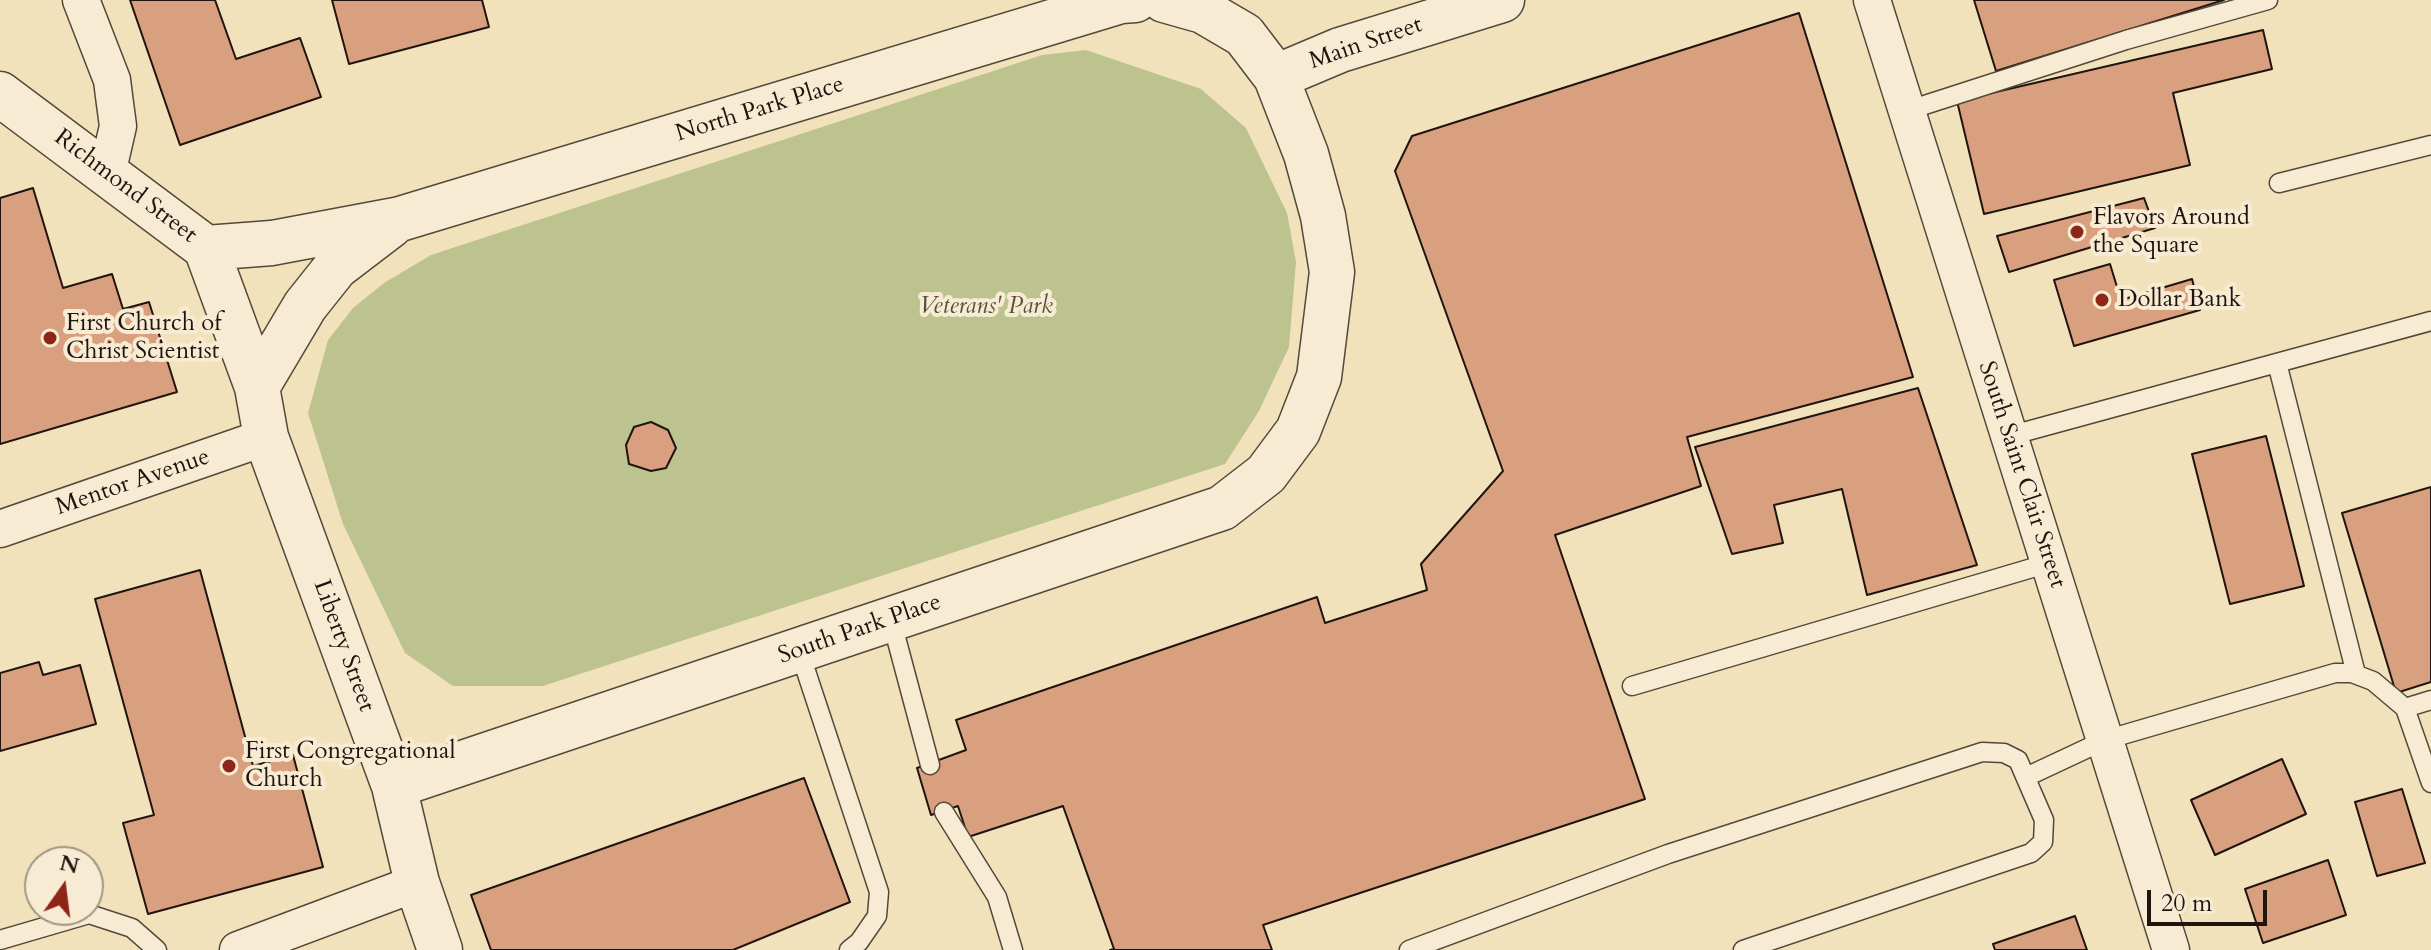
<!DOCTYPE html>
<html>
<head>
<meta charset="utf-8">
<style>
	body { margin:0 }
	#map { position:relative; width:2431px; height:950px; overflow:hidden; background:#f2e2bc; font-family:Cardo,serif }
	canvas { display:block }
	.north { position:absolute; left:24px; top:846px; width:80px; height:80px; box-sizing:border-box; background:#f7ecd3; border:2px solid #a19685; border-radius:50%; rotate:14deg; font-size:22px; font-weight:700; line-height:32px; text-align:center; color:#20140f }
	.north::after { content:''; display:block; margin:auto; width:28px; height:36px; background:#8f2418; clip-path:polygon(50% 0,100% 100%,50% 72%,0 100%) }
	.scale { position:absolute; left:2147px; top:890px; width:120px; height:36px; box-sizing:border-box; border:4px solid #20140f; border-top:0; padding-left:10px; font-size:24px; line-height:28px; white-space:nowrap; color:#20140f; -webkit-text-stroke:6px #f7ecd3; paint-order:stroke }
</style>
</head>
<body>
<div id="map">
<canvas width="2431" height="950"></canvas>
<div class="north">N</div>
<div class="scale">20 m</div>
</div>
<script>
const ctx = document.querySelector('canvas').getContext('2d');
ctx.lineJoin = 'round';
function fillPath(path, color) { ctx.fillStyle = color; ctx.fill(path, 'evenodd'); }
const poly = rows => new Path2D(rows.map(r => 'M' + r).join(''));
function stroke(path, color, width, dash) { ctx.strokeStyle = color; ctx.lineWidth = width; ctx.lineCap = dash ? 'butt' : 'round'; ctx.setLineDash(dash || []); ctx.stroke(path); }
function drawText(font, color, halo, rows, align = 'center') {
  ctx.font = font + ' Cardo,serif'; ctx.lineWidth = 8; ctx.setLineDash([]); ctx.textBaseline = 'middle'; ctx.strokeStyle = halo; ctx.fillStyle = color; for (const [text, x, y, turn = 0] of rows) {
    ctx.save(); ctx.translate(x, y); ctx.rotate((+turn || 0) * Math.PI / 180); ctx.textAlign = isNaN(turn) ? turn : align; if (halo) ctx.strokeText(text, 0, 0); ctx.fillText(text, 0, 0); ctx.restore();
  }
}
fillPath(poly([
	[1086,50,1201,89,1246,128,1287,213,1296,262,1289,347,1259,411,1225,464,543,686,453,686,405,653,343,524,308,413,328,340,353,308,384,283,431,255,1042,55]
]), '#bdc38f');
const building = poly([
	[130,0,215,0,236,59,300,38,321,97,180,145,130,0],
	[332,0,482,0,489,27,349,64,332,0],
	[1974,0,2224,0,1996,71,1974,0],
	[1799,13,1913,377,1687,437,1701,486,1555,535,1645,799,1263,925,1272,950,1110,950,1114,949,1063,806,968,837,958,806,931,815,917,768,966,750,956,720,1317,597,1325,623,1427,590,1421,564,1503,471,1395,171,1412,136,1799,13],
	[2263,30,2272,69,2173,93,2190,165,1984,214,1957,101,2263,30],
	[33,188,63,288,112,274,123,309,149,302,177,392,0,444,0,198,33,188],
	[2144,198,2155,228,2009,272,1997,236,2144,198],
	[2110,264,2121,300,2192,279,2200,310,2074,346,2054,280,2110,264],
	[1918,388,1977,565,1867,595,1842,489,1774,505,1783,543,1732,554,1695,447,1918,388],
	[651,422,668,430,676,448,666,468,651,471,629,464,626,445,634,427,651,422],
	[2266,436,2304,586,2230,604,2192,454,2266,436],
	[2431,487,2431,682,2396,693,2342,513,2431,487],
	[200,570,253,766,293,755,323,867,148,914,123,823,154,815,95,599,200,570],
	[39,662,43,675,80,665,96,724,0,751,0,673,39,662],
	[2282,759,2306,814,2215,855,2191,800,2282,759],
	[804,778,850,902,733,950,491,950,471,895,804,778],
	[2402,789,2425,863,2377,876,2355,802,2402,789],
	[2328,860,2346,915,2263,943,2245,889,2328,860],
	[2075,916,2087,950,1995,950,1993,944,2075,916]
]);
fillPath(building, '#d9a07f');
stroke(building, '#20140f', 2);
const service = poly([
	[1906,111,2126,40,2268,0],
	[2279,183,2431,145],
	[2277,363,2356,674],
	[2009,436,2431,321],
	[891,619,930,765],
	[799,650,879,892,877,916,859,942,849,950],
	[1632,686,2049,563],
	[2405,708,2431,700],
	[2026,777,2105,740,2335,673,2352,673,2373,681,2405,708,2431,783],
	[944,812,997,897,1013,950],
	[0,940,89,914,132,928,157,950],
	[1409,950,1668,854,1982,752,2004,753,2018,760,2044,820,2043,842,2031,853,1743,950]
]);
const minor = poly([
	[81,0,112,80,114,96,118,126,107,174],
	[1872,0,2171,950],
	[0,529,266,437],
	[238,950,417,883]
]);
const tertiary = poly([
	[1276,77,1340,50,1502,0],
	[0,94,206,248,257,387,266,437,394,786,417,883,440,950],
	[206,248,272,243,400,219,1121,1,1135,0],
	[257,387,305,306,336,267,391,225],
	[394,786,1222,508,1266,474,1298,431,1319,377,1332,272,1323,216,1306,154,1276,77,1244,35,1203,11,1164,0]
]);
stroke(service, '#54483a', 21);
stroke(minor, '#54483a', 39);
stroke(tertiary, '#54483a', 47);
stroke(service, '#f7ecd3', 18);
stroke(minor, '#f7ecd3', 36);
stroke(tertiary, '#f7ecd3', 44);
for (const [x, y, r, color] of [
	[2077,232,8,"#8f2418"],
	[2102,300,8,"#8f2418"],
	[50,338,8,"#8f2418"],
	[229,766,8,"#8f2418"]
]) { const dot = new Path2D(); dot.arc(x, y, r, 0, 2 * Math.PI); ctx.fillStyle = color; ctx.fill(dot); stroke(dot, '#f7ecd3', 3); }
drawText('24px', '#20140f', '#f7ecd3', [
	["Main Street",1366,44,-19],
	["North Park Place",760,110,-17],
	["Richmond Street",125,187,37],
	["South Saint Clair Street",2021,475,72],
	["Mentor Avenue",133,483,-19],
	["South Park Place",860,630,-19],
	["Liberty Street",343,646,70]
]);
drawText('24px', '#20140f', '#f7ecd3', [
	["Flavors Around",2093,218],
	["the Square",2093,246],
	["Dollar Bank",2118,300],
	["First Church of",66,324],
	["Christ Scientist",66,352],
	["First Congregational",245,752],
	["Church",245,780]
], 'left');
drawText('italic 24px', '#57513c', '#f7ecd3', [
	["Veterans' Park",986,307]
]);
</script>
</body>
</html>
